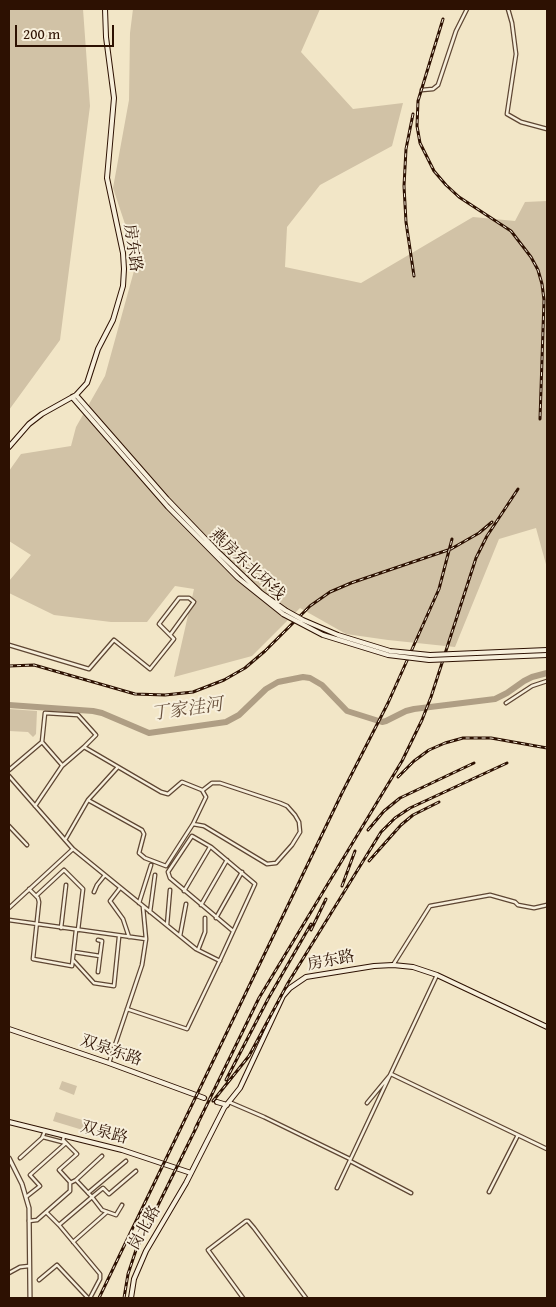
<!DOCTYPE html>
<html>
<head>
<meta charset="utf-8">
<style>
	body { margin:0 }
	#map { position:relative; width:556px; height:1307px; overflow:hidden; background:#f2e6c7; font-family:"Gentium Book Plus",serif }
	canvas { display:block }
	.frame { position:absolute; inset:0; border:10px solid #2d1102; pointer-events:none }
	.scale { position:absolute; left:15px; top:25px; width:99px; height:22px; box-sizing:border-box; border:2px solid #2d1102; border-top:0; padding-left:6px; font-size:15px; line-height:18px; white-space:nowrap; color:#2d1102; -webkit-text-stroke:4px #f7efdb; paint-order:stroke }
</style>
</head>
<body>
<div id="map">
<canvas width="556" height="1307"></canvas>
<div class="frame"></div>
<div class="scale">200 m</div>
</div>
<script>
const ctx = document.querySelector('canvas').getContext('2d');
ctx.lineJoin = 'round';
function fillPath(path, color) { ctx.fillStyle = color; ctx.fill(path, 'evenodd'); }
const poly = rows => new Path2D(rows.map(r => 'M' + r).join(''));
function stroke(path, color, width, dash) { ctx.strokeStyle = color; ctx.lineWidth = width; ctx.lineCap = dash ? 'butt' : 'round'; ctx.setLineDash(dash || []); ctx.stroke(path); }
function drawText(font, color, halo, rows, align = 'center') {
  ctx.font = font + ' "Gentium Book Plus","Noto Serif SC",serif'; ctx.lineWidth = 4; ctx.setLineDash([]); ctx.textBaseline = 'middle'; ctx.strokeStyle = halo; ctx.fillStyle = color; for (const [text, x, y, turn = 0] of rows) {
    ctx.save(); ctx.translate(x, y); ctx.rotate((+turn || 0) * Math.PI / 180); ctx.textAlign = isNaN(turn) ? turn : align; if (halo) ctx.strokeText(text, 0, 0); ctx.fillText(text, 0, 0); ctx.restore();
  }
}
fillPath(poly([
	[9,9,83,9,90,106,60,340,9,410],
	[133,9,320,9,301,52,353,109,403,103,392,146,320,185,287,227,285,267,361,283,473,217,515,221,525,202,547,201,547,568,536,528,499,539,455,647,388,640,346,634,300,608,252,656,174,677,194,589,175,586,147,622,111,622,54,615,9,593,9,581,31,555,9,541,9,471,21,454,71,446,76,427,105,376,137,260,113,188,129,100,130,33],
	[9,709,37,711,36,734,33,737,28,732,9,731],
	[62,1081,77,1086,74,1095,59,1089],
	[56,1112,89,1122,86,1131,53,1121]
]), '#d1c2a6');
stroke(poly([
	[9,705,93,711,102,713,149,733,226,722,239,715,266,689,278,682,303,677,310,678,322,685,347,711,382,722,386,721,406,711,414,709,495,699,507,693,524,681,532,677,547,673]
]), '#af9e84', 6);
stroke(poly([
	[204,1098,217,1102]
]), '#d4c6a9', 4, [4, 2]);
const minor = poly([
	[508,9,512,23,516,54,507,114,521,122,547,129],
	[422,90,433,89,438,85,456,31,467,9],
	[9,645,89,669,114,640,150,669,174,639,159,624,179,598,189,598,194,602,170,635],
	[506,703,532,686,547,681],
	[42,742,62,765],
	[9,770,42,742,45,713,78,715,96,735,84,747],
	[9,776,73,849,196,949,220,961],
	[35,806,62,766,84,747,161,792,168,794,182,782,202,790,206,797,193,824,166,866,145,858,139,853,144,834,142,830,88,800],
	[193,824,204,826,267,864,276,863,292,845,300,832,299,822,295,815,287,806,280,803,220,783,212,783,203,790],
	[9,826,27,845],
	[65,840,88,800,118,767],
	[120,888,110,901,123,919,129,937],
	[29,889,38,898,39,902,33,959,72,966,76,930],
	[184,891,210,847],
	[94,892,97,885,105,875],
	[36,896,64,870,83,889,78,930],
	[139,903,151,865],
	[201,905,227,860],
	[9,908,73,849],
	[150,912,155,875],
	[216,918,242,872],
	[9,920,146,939],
	[167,925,170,890],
	[61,928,66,885],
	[180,936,186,904],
	[98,940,102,941,100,956],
	[198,950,205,932,205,918],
	[74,952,100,956,98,972],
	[73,960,94,983,114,986,119,937],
	[393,965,430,906,490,895,515,902,518,905,534,908,547,905],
	[127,1009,187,1029,221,958,255,884,211,847,192,836,168,872,170,878,233,931],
	[109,1063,142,965,146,939,143,907],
	[229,1102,264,1117,350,1159,350,1161,411,1193],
	[367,1103,391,1074,547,1149],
	[20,1158,42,1138,45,1131],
	[70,1183,76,1180,102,1156],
	[337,1188,437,975],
	[489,1192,518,1135],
	[88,1193,126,1161],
	[26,1197,40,1186,30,1175,66,1143,43,1137],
	[122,1205,116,1215,102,1210,92,1197,103,1188,109,1194,136,1171],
	[46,1212,59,1225,92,1197,76,1180],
	[29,1221,37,1220,70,1191,70,1182,59,1170,77,1154,63,1140,64,1136],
	[59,1225,100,1274,100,1279,90,1298],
	[73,1242,107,1212],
	[9,1273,20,1267,29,1266],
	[39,1280,57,1265,88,1298],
	[243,1298,208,1250,246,1221,248,1221,254,1228,306,1298]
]);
const tertiary = poly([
	[9,1158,22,1184,29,1208,30,1298]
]);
const secondary = poly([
	[76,395,167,499,217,551,261,593,285,610],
	[72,397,168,507,238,578,283,614],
	[9,447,29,424,42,414,76,395,87,383,98,349,113,320,123,286,124,269,123,253,107,178,114,98,106,37,105,9],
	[9,1029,109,1063,204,1098],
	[217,1102,227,1105],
	[9,1122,122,1150,191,1173],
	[131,1298,134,1279,146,1251,186,1183,224,1108,240,1088,283,996,290,988,306,977,374,966,393,965,413,967,437,975,547,1027]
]);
stroke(minor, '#5e4633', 5);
stroke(tertiary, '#5e4633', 5.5);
stroke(secondary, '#2d1102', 6);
stroke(minor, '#f7efdb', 2.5);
stroke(tertiary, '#f7efdb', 3);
stroke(secondary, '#f7efdb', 4);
const rail = poly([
	[443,19,418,101,417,126,420,143,434,171,446,185,459,197,511,231,531,257,538,270,542,284,544,300,540,419],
	[413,114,406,149,404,186,406,222,414,276],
	[9,666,34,665,135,694,165,695,193,692,224,680,245,668,265,651,310,606,330,592,351,583,451,549,479,533,492,522],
	[398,777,414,761,429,750,445,743,463,738,491,738,547,748],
	[368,830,384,811,400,798,474,763],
	[369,861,401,825,413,815,439,802],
	[342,886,355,851],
	[311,930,326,899],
	[226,1080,268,999,311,924],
	[213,1101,249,1056,288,983,381,832,395,818,410,808,507,763],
	[195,1129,259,998,402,761,422,720,431,697,476,558,487,536,518,489],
	[99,1298,342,793,388,703,439,589,452,539],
	[124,1298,128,1274,136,1250,198,1124]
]);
stroke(rail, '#2d1102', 3);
stroke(rail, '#f7efdb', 1, [4]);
const secondaryBridge = poly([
	[285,610,303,620,338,635,390,651,430,655,547,650],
	[283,614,323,635,388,655,429,660,547,655]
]);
stroke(secondaryBridge, '#2d1102', 6, []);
stroke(secondaryBridge, '#f7efdb', 4);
drawText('16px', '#2d1102', '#f7efdb', [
	["房东路",132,248,82],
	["燕房东北环线",247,565,43],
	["房东路",331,961,-11],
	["双泉东路",111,1051,19],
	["双泉路",104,1133,15],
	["岗北路",145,1228,-61]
]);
drawText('italic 18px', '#68503c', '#f7efdb', [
	["丁家洼河",187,710,-8]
]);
</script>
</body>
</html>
